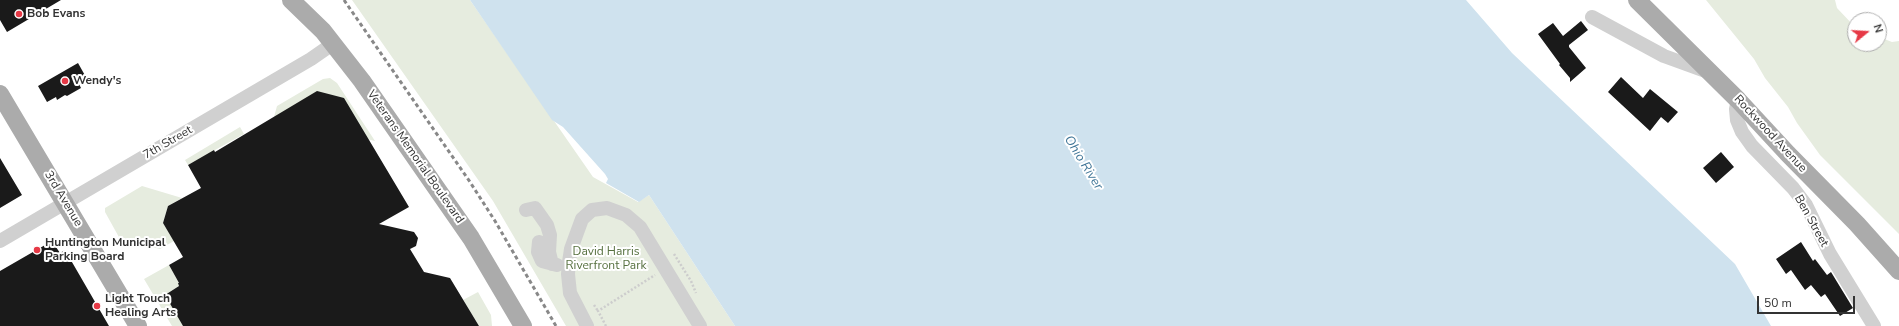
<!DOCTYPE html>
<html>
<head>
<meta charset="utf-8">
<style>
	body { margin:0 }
	#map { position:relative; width:1899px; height:326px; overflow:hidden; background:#fff; font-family:"Nunito Sans",sans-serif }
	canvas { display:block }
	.north { position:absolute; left:1847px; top:12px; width:40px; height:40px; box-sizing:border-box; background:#fff; border:1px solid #adadad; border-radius:50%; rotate:72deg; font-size:11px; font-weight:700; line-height:16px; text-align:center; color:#333 }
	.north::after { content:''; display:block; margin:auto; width:14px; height:18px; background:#e63946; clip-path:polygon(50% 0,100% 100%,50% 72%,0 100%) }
	.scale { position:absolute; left:1757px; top:296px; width:98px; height:18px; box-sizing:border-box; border:2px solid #333; border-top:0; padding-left:5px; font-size:12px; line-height:14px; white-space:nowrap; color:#333; -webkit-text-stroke:3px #fff; paint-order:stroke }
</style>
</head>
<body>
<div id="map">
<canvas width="1899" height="326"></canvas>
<div class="north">N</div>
<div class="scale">50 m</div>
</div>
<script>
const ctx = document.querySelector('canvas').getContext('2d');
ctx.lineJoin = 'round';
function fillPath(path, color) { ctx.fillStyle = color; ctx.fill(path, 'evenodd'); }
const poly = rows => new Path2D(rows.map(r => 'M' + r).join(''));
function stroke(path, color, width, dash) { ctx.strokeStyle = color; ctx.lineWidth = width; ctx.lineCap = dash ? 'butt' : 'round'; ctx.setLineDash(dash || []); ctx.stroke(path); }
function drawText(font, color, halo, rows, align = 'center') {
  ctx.font = font + ' "Nunito Sans",sans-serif'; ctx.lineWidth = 4; ctx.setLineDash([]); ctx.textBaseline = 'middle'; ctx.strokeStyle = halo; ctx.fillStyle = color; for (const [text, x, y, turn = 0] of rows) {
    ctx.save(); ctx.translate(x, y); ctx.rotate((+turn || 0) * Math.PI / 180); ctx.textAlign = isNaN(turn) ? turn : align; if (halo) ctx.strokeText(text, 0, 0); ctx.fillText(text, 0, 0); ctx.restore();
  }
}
fillPath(poly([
	[352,0,470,0,593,177,638,202,649,195,735,326,566,326,493,201],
	[1706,0,1835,0,1837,8,1855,27,1855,44,1879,44,1879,37,1892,42,1899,41,1899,234,1820,155,1797,123,1788,107,1765,78,1754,59],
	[330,78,337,83,375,141,274,117,277,106,323,79],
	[240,127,244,134,188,165,185,160],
	[142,186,182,198,168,206,163,223,174,241,160,249,120,239,105,212,105,208],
	[169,265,179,283,179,286,165,295,183,326,172,326,144,279],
	[478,292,491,315,492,326,479,326,463,300]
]), '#e6ecdf');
fillPath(poly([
	[470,0,1466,0,1512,53,1735,264,1771,326,735,326,649,195,639,202,606,183,608,179,605,174,563,127,552,120]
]), '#cfe2ee');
fillPath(poly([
	[0,0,61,0,7,32,0,20],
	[1581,21,1588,30,1569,45,1569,47,1586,68,1570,82,1570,78,1559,65,1560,64,1538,34,1553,23,1563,36],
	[78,63,87,79,79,84,81,88,67,96,65,95,57,100,56,97,47,102,38,86],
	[1621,77,1643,98,1650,89,1678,112,1668,123,1661,117,1650,131,1608,92],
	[317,91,344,98,409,207,379,224,414,232,418,238,416,246,410,249,424,272,450,278,479,326,183,326,165,295,179,286,178,283,179,283,169,265,183,257,163,223,168,206,201,188,188,165,214,150,215,152],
	[1721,152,1734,167,1716,183,1703,168],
	[0,158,22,195,0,208],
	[52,241,60,253,65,250,109,326,0,326,0,271],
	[1801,242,1813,261,1815,259,1827,275,1831,272,1853,308,1840,316,1825,294,1821,297,1811,285,1805,290,1791,270,1786,274,1776,259]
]), '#1a1a1a');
stroke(poly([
	[674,254,691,281,696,293],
	[594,305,598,311],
	[606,326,598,311,655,275]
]), '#cdcdcd', 2.5, [2, 2]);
stroke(poly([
	[1592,17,1664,56,1708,72],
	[1738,100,1736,109,1737,120,1742,132,1752,146,1793,188,1806,205,1830,254,1874,326],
	[526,210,535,208,547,225,550,235,549,252,552,264],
	[0,241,311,59,334,43],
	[539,242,538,252,542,261,557,265],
	[587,326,570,293,568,274,569,262,571,249,582,219,592,210,607,208,626,215,640,227,700,326]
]), '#d0d0d0', 14);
stroke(poly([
	[291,0,323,31,362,81,471,238,523,326],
	[1637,0,1738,100,1788,154,1857,224,1899,271],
	[0,94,138,326]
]), '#ababab', 18);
stroke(poly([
	[344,0,470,182,495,221,556,326]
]), '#888', 3, [4, 3]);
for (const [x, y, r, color] of [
	[19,14,4,"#e63946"],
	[65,81,4,"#e63946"],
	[37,250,4,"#e63946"],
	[97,306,4,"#e63946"]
]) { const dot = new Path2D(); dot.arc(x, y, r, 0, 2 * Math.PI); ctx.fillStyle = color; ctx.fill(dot); stroke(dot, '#fff', 1.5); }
drawText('bold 12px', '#333', '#fff', [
	["Bob Evans",27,14],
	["Wendy's",73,81],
	["Huntington Municipal",45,243],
	["Parking Board",45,257],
	["Light Touch",105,299],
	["Healing Arts",105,313]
], 'left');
drawText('12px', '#333', '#fff', [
	["Rockwood Avenue",1770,134,47],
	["7th Street",168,143,-30],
	["Veterans Memorial Boulevard",415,157,55],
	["3rd Avenue",63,199,59],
	["Ben Street",1811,221,61]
]);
drawText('12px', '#56703f', '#fff', [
	["David Harris",606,252],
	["Riverfront Park",606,266]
]);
drawText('italic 13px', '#3f7597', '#fff', [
	["Ohio River",1083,163,58]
]);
</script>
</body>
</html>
